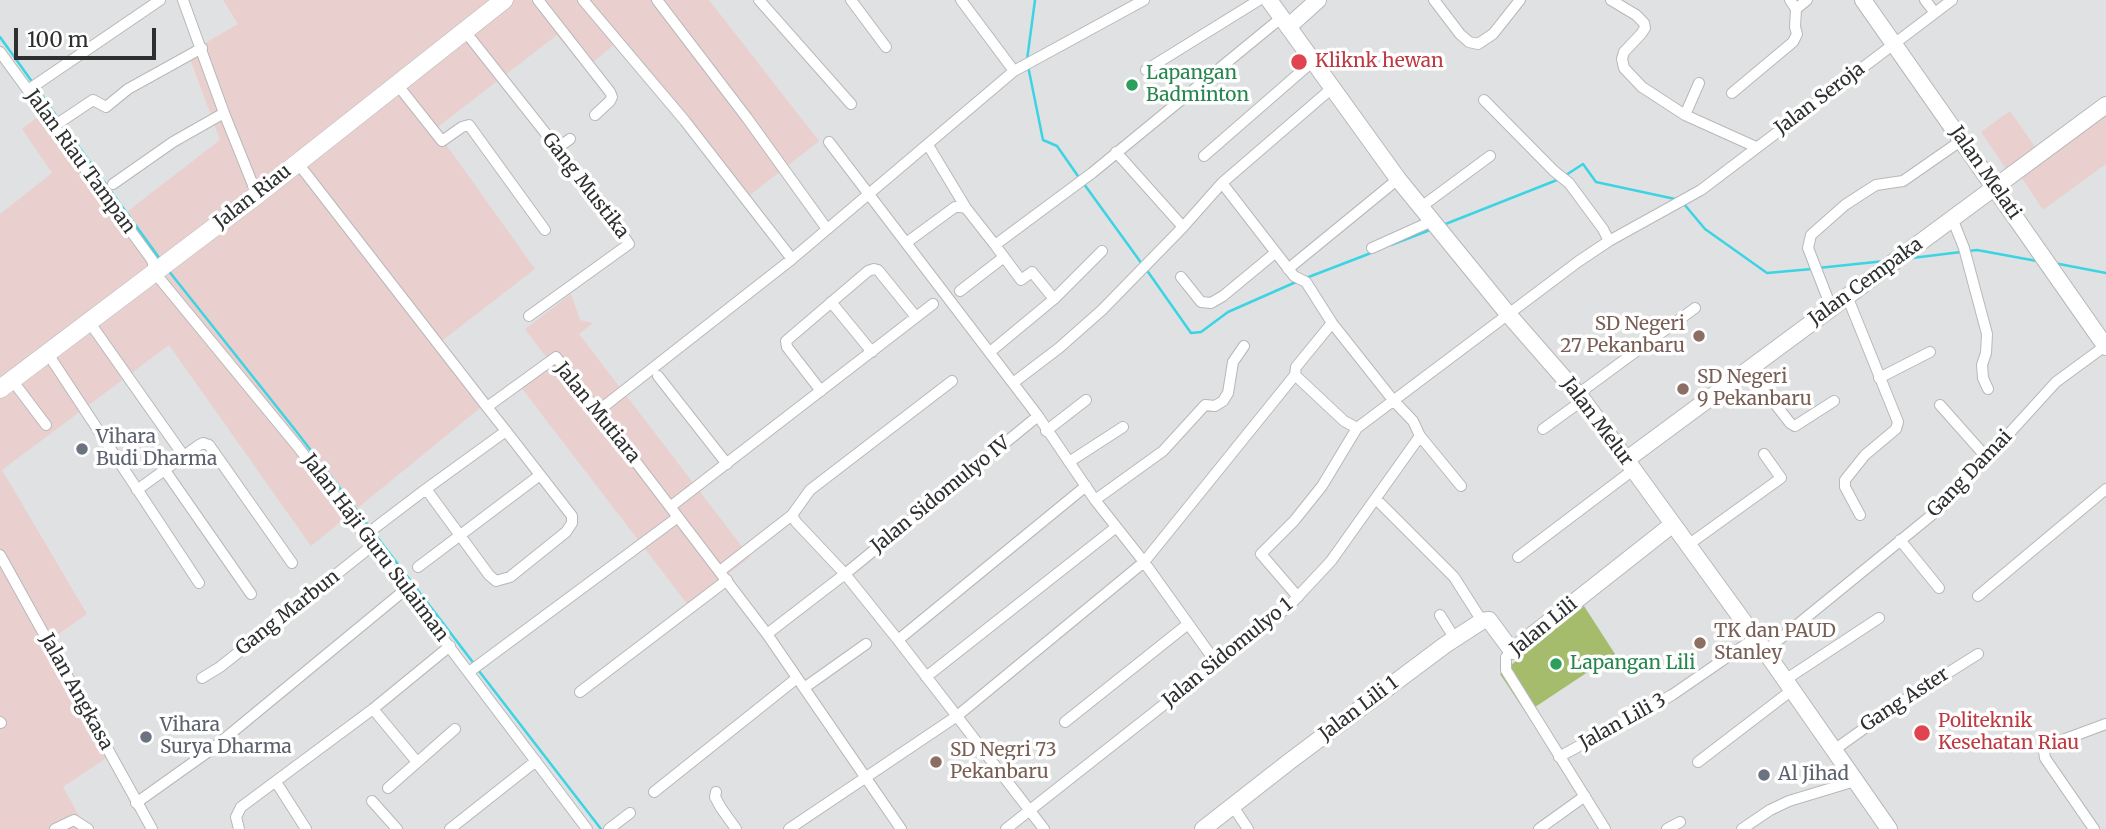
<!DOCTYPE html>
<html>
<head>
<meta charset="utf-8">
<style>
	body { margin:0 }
	#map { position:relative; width:2106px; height:829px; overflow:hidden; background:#e0e1e2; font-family:Merriweather,serif }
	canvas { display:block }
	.scale { position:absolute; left:14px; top:28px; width:142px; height:32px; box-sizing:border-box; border:4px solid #2e2f2f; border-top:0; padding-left:9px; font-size:21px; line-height:24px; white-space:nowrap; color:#2e2f2f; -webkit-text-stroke:5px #fff; paint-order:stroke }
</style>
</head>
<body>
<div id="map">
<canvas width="2106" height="829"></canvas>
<div class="scale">100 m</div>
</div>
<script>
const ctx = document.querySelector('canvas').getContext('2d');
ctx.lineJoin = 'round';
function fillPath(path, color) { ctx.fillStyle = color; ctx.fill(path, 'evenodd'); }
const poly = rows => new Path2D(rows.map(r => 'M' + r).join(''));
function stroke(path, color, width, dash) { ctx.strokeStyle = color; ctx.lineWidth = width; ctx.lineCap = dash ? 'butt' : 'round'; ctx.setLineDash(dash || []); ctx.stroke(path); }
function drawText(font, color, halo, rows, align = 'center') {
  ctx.font = font + ' Merriweather,serif'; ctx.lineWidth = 7; ctx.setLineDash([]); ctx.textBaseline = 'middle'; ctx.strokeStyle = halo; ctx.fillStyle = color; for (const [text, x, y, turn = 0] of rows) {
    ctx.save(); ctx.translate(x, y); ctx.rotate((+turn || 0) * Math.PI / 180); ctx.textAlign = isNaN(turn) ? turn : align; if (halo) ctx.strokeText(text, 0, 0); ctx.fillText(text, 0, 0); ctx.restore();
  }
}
fillPath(poly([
	[223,0,709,0,819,141,744,200,616,43,585,69,557,35,435,129,535,269,439,343,485,404,311,546,169,345,2,470,87,614,53,638,115,752,63,787,86,829,0,829,0,214,52,173,22,129,48,109,124,214,220,140,188,53,238,24],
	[2106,98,2106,164,2043,210,2022,178,2006,169,1981,132,2010,111,2036,148],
	[571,294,580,320,593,323,579,334,750,557,688,605,517,382,547,358,525,329]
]), '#eacfcf');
fillPath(poly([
	[1584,606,1615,654,1526,713,1500,674]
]), '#a5bc6d');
stroke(poly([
	[0,37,33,83],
	[1027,60,1035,0],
	[1028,66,1043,140,1057,146,1080,179],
	[37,88,59,120],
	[63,125,160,259],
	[1566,175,1583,164,1596,182,1675,199],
	[1084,184,1142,264],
	[1684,204,1705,229,1767,273,1812,269],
	[1443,225,1557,180],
	[1391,245,1430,230],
	[1968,251,1977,250,2037,261],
	[1912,258,1961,252],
	[2054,263,2106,273],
	[1818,268,1885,261],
	[1146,269,1191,333,1201,332,1228,312,1296,282],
	[168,270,296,431,475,665],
	[1306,278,1371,253],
	[479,671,601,829]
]), '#3cd4e3', 2.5);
const street = poly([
	[183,0,224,113,257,195],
	[538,0,610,92,612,97,610,101,595,115],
	[583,0,685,121,792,259],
	[657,0,747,118,827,229],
	[759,0,851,104],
	[851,0,886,47],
	[961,0,1014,71],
	[1434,0,1460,34,1469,42,1478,44,1493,34,1520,0],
	[1611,0,1636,15,1644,23,1645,28,1641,34,1624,52,1622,59,1624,68,1642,87,1685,115,1756,147],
	[1790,0,1796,9,1807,0],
	[1925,0,1935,13],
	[464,30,596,197,629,244,529,316],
	[0,52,152,260,155,273,298,447,587,829],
	[1146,70,1259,0],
	[396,83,442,141,462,127,469,125,545,230],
	[28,90,160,0],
	[1732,93,1793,42,1797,34,1795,27,1796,9],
	[1484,100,1554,171,1569,183,1603,229,1609,241],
	[1685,115,1699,83],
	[54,126,93,100,106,107,128,89,202,48],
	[829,142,1038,416,1095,500,1144,562,1217,664],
	[928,145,966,208],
	[556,149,570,139],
	[1116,152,1183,227],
	[1204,156,1312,62],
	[297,162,487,407,506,431,572,516,572,523,566,532,510,577,496,581,489,575,426,489,506,431],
	[113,184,173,142,224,113],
	[1421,207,1490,156],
	[1952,218,1964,248,1987,334,1986,353,1982,365,1983,378,1988,389],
	[906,243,955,207,961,207,966,208,995,245,1092,173,1281,18],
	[995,245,1021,280,1032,272,1054,299,1102,251],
	[1372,248,1432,221],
	[1288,269,1398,179],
	[1181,277,1201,302,1211,303,1223,296,1275,253],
	[960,291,1004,257],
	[1847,296,1898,422,1896,429,1865,455,1845,480,1845,487,1860,515],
	[831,302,872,352],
	[1831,307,1808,248,1811,235,1845,205,1868,190,1876,185,1903,181,1962,140],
	[90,323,183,455],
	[990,352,1054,299],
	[48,354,199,583],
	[1748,369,1790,423,1795,426,1834,401],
	[1295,375,1296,367,1332,323],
	[658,376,727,464],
	[1879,378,1930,352],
	[12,380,46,425],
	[952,381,810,490,792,515,796,522,845,574,898,640,1044,829],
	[1013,383,1059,348,1102,310,1183,227,1222,183,1331,89],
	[821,391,787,347,786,341,868,271,874,269,878,270,916,317],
	[1578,394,1695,308],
	[1940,405,1987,458],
	[487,407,556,357,767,634,845,574,1038,416],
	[598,411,792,259,1014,71,1144,0],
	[1543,429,1583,400],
	[1046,431,1086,400],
	[1420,436,1461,486],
	[1069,462,1123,427],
	[164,469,251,594],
	[137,490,199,445,203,443,209,445,292,563],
	[1376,499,1454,577,1482,621],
	[1095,500,1163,451,1205,405,1215,406,1223,401,1228,393,1233,362,1244,346],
	[670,507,933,304],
	[376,527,426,489],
	[1900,540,1939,588],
	[1688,545,1781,478,1764,454],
	[0,555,152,829],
	[1518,557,1633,470],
	[418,567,540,475],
	[720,571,792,515],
	[1978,596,2106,489],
	[1298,597,1261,554,1294,521,1322,486,1357,428],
	[1440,615,1455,639],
	[767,634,901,829],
	[898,640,1086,486],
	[1512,651,1506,657,1506,670,1605,829],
	[1765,651,1944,505,2056,382,2105,346],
	[469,672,678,517],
	[926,677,1115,528],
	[202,678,220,667,373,545],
	[1785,680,1879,618],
	[804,688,866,644],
	[580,692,727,580],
	[373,709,417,762],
	[0,722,1,723],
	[1065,722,1188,624],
	[1834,750,1897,705,1978,654],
	[1559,757,1672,695,1755,638],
	[1698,762,1792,690],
	[276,782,306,829],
	[388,788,455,729],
	[654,792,797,678],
	[716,792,715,797,721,808,736,829],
	[372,801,397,829],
	[136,803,212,749,406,589],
	[1232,805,1248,829],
	[55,829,74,820,88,829],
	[239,829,236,817,241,807,373,709,450,646],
	[450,829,536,761],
	[609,829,630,813],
	[789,829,957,716,1144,562,1295,375,1344,421,1357,428,1579,261,1609,241,1701,190,1952,0],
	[1006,829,1289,606,1331,561,1420,436,1413,421,1393,400,1332,323,1306,282,1294,276,1222,183],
	[1539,829,1585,796],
	[1667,829,1680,822],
	[1742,829,1770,810,1789,801,1855,781],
	[2094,829,2045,758,2044,751,2048,746,2060,741,2106,724]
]);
const secondary = poly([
	[1269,0,1398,179,1508,314,1583,400,1765,651,1889,829],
	[1863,0,2106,347],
	[1288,27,1318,0],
	[1626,460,2106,105],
	[1203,829,1290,761,1445,645,1482,621,1489,620,1512,651,1673,524]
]);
const primary = poly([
	[0,389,257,195,504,0]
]);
stroke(street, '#b7b8ba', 12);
stroke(secondary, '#b7b8ba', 18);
stroke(primary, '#b7b8ba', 19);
stroke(street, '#fff', 10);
stroke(secondary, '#fff', 16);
stroke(primary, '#fff', 18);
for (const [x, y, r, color] of [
	[1299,62,9,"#e0444e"],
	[1132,85,7,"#2e9e5b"],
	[1699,336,7,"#8d6e63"],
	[1683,389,7,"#8d6e63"],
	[82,449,7,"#6b7280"],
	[1700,643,7,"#8d6e63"],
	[1556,664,7,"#2e9e5b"],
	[1922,733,9,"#e0444e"],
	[146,737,7,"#6b7280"],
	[936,762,7,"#8d6e63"],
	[1764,775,7,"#6b7280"]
]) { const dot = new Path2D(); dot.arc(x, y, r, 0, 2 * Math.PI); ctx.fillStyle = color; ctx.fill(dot); stroke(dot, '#fff', 2.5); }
drawText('19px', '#be3a42', '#fff', [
	["Kliknk hewan",1315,62],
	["Politeknik",1938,722],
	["Kesehatan Riau",1938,744]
], 'left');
drawText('19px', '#27864d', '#fff', [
	["Lapangan",1146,74],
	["Badminton",1146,96],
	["Lapangan Lili",1570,664]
], 'left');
drawText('19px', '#2e2f2f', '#fff', [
	["Jalan Seroja",1820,99,-37],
	["Jalan Riau Tampan",80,162,54],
	["Jalan Melati",1985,173,55],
	["Gang Mustika",585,186,52],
	["Jalan Riau",253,197,-38],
	["Jalan Cempaka",1866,282,-36],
	["Jalan Mutiara",597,413,51],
	["Jalan Melur",1597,422,53],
	["Gang Damai",1970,474,-46],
	["Jalan Sidomulyo IV",941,495,-39],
	["Jalan Haji Guru Sulaiman",375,548,53],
	["Gang Marbun",288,613,-38],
	["Jalan Lili",1544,627,-39],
	["Jalan Sidomulyo 1",1228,653,-39],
	["Jalan Angkasa",76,692,61],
	["Gang Aster",1905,700,-33],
	["Jalan Lili 1",1359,709,-37],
	["Jalan Lili 3",1623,722,-29]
]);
drawText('19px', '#785e54', '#fff', [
	["SD Negeri",1685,325,"right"],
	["27 Pekanbaru",1685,347,"right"],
	["SD Negeri",1697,378],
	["9 Pekanbaru",1697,400],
	["TK dan PAUD",1714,632],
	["Stanley",1714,654],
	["SD Negri 73",950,751],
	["Pekanbaru",950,773]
], 'left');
drawText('19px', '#5b616d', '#fff', [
	["Vihara",96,438],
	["Budi Dharma",96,460],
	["Vihara",160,726],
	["Surya Dharma",160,748],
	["Al Jihad",1778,775]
], 'left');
</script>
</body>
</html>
